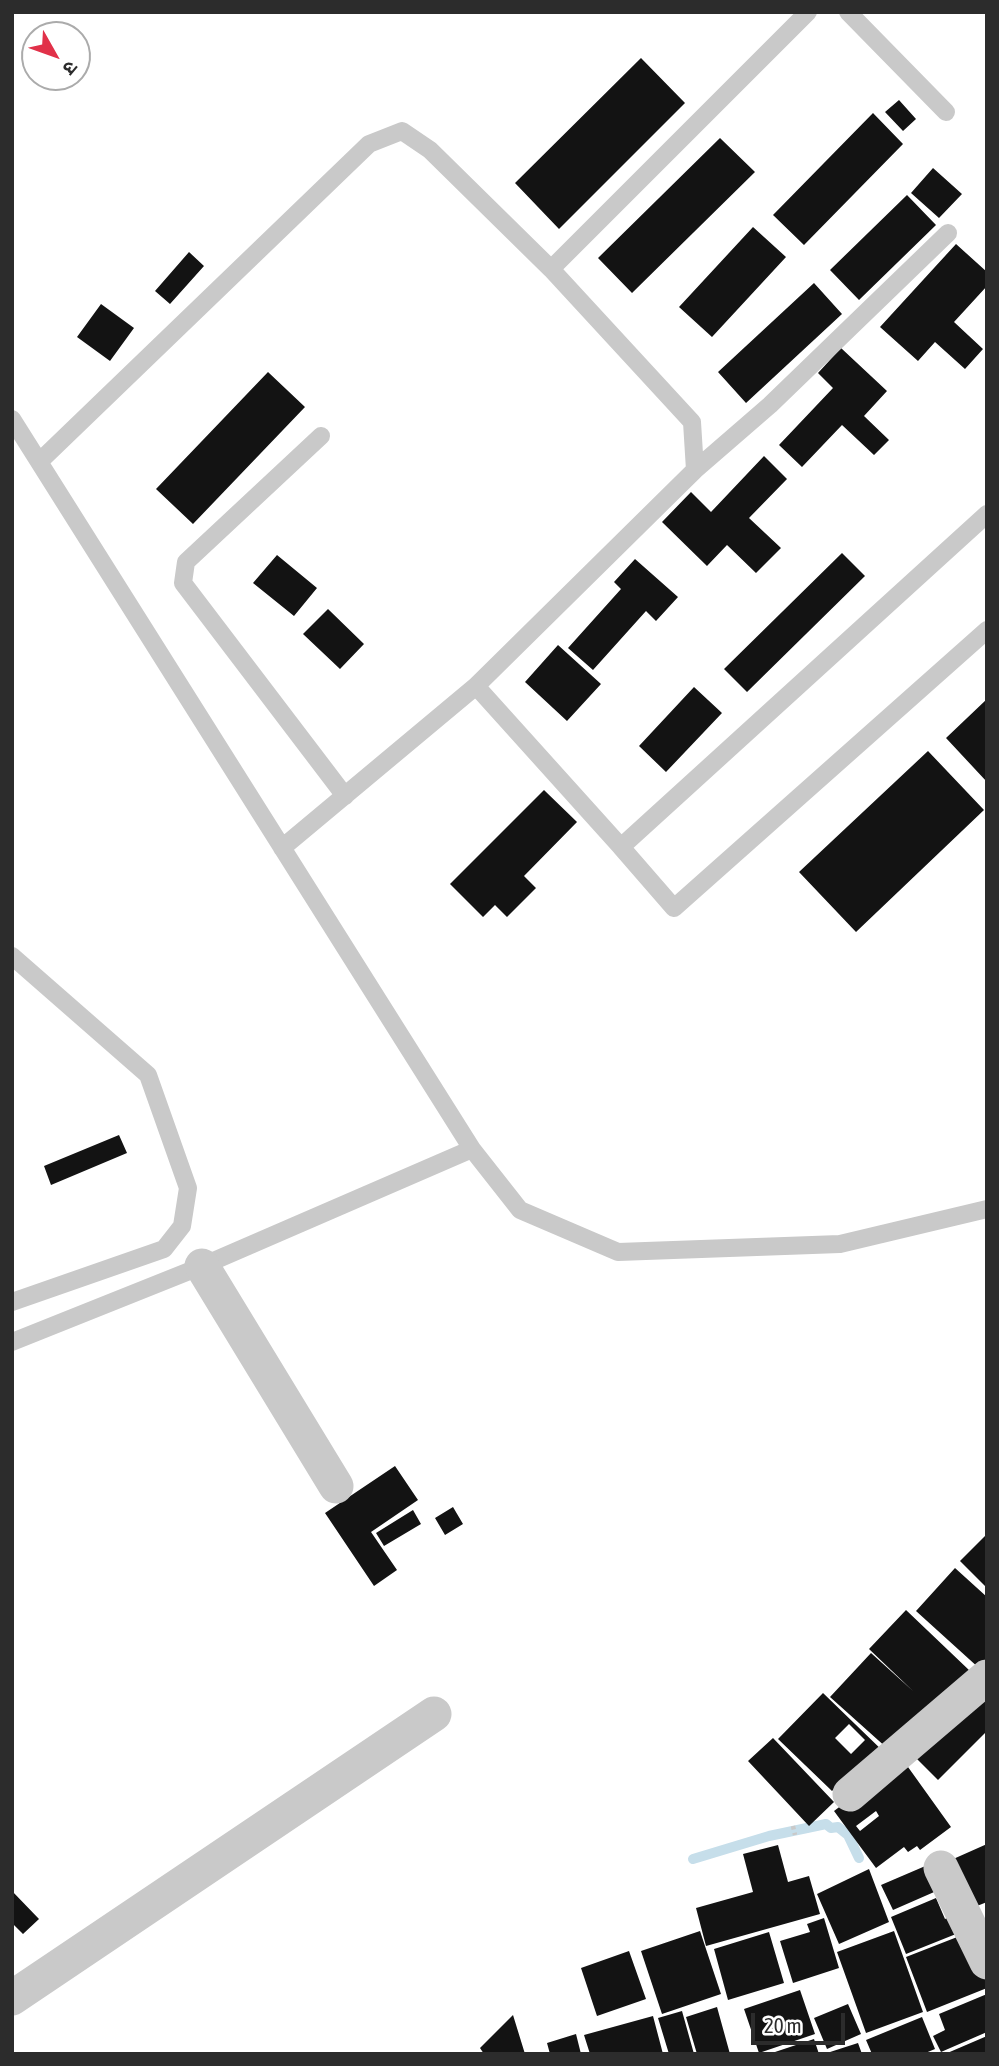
<!DOCTYPE html>
<html>
<head>
<meta charset="utf-8">
<style>
	body { margin:0 }
	#map { position:relative; width:999px; height:2066px; overflow:hidden; background:#fff; font-family:"Asap Condensed","Noto Sans Devanagari",sans-serif }
	canvas { display:block }
	.frame { position:absolute; inset:0; border:14px solid #2c2c2c; pointer-events:none }
	.north { position:absolute; left:21px; top:21px; width:70px; height:70px; box-sizing:border-box; background:#fff; border:2px solid #ababab; border-radius:50%; rotate:130deg; font-size:19px; font-weight:700; line-height:28px; text-align:center; color:#2c2c2c }
	.north::after { content:''; display:block; margin:auto; width:24px; height:32px; background:#e13149; clip-path:polygon(50% 0,100% 100%,50% 72%,0 100%) }
	.scale { position:absolute; left:751px; top:2013px; width:94px; height:32px; box-sizing:border-box; border:4px solid #2c2c2c; border-top:0; padding-left:9px; font-size:21px; line-height:24px; white-space:nowrap; color:#2c2c2c; -webkit-text-stroke:5px #fff; paint-order:stroke }
</style>
</head>
<body>
<div id="map">
<canvas width="999" height="2066"></canvas>
<div class="frame"></div>
<div class="north">उ</div>
<div class="scale">20 m</div>
</div>
<script>
const ctx = document.querySelector('canvas').getContext('2d');
ctx.lineJoin = 'round';
const poly = rows => new Path2D(rows.map(r => 'M' + r).join(''));
function stroke(path, color, width, dash) { ctx.strokeStyle = color; ctx.lineWidth = width; ctx.lineCap = dash ? 'butt' : 'round'; ctx.setLineDash(dash || []); ctx.stroke(path); }
function fillPath(path, color) { ctx.fillStyle = color; ctx.fill(path, 'evenodd'); }
stroke(poly([
	[693,1859,769,1836,826,1824,831,1828,838,1827,848,1835,859,1858]
]), '#c6deea', 10);
fillPath(poly([
	[641,58,685,103,559,229,515,183],
	[899,100,916,119,903,131,885,112],
	[873,113,903,144,804,245,773,215],
	[720,138,755,172,632,293,598,258],
	[933,168,962,194,939,218,911,193],
	[907,195,936,225,859,300,830,270],
	[753,227,786,257,712,337,679,307],
	[956,244,987,272,987,286,954,322,983,349,965,369,935,342,918,361,880,327],
	[189,252,204,266,170,304,155,291],
	[814,283,842,314,746,403,718,372],
	[101,304,134,328,110,361,77,337],
	[841,348,887,391,864,416,889,440,874,455,842,425,802,467,779,445,833,388,818,373],
	[268,372,305,407,193,524,156,489],
	[764,456,787,479,749,518,781,548,756,573,727,545,707,566,662,522,691,492,711,512],
	[842,553,865,576,747,692,724,669],
	[277,555,317,588,294,616,253,583],
	[635,559,678,597,656,621,646,611,593,670,568,648,621,589,614,582],
	[328,609,364,644,340,669,303,634],
	[558,645,601,684,567,721,525,682],
	[694,687,722,713,666,772,639,746],
	[987,699,987,782,946,738],
	[928,751,984,810,856,932,799,872],
	[544,790,577,822,524,876,536,888,507,917,495,905,483,917,450,884],
	[119,1135,127,1153,51,1185,44,1166],
	[395,1466,418,1500,371,1532,397,1570,374,1586,325,1513],
	[453,1507,463,1524,445,1535,435,1518],
	[413,1510,421,1524,384,1546,376,1533],
	[987,1534,987,1588,960,1561],
	[955,1568,987,1597,987,1662,980,1669,916,1611],
	[906,1610,970,1671,888,1749,830,1697,871,1653,913,1691,869,1649],
	[987,1691,987,1731,938,1780,913,1755],
	[823,1693,887,1755,854,1769,832,1791,778,1739],
	[849,1724,865,1740,851,1754,835,1738],
	[773,1738,834,1802,809,1826,748,1761],
	[908,1767,951,1827,920,1850,917,1846,908,1852,904,1847,876,1868,834,1811,887,1771],
	[876,1811,879,1816,860,1831,856,1826],
	[987,1844,987,1902,972,1908,951,1860],
	[778,1845,788,1882,809,1876,820,1914,706,1946,696,1908,753,1892,743,1854],
	[930,1864,941,1889,893,1910,881,1885],
	[869,1869,889,1922,839,1944,817,1894],
	[12,1891,39,1919,23,1934,12,1923],
	[936,1898,945,1919,954,1915,961,1932,906,1954,891,1917],
	[824,1918,839,1968,793,1983,780,1941,810,1932,807,1924],
	[700,1931,721,1994,662,2014,641,1951],
	[894,1931,923,2012,866,2033,837,1952],
	[769,1932,784,1983,728,2000,714,1949],
	[970,1932,987,1974,987,1988,927,2012,906,1957],
	[629,1951,646,1999,597,2016,581,1968],
	[800,1990,815,2034,759,2053,744,2009],
	[987,1994,987,2032,941,2052,933,2036,945,2030,939,2014],
	[848,2004,861,2034,827,2049,814,2018],
	[717,2007,730,2054,697,2054,686,2017],
	[682,2011,694,2054,669,2054,658,2018],
	[513,2015,525,2054,484,2054,480,2048],
	[653,2016,663,2054,590,2054,584,2035],
	[922,2017,935,2049,923,2054,872,2054,866,2040],
	[576,2034,581,2054,550,2054,547,2043],
	[987,2036,987,2054,945,2054],
	[814,2039,819,2054,773,2054,772,2053],
	[858,2043,862,2054,827,2054,827,2053]
]), '#131313');
stroke(poly([
	[793,1826,795,1835]
]), '#c9c9c9', 4.5, [3.5, 3.5]);
stroke(poly([
	[848,12,946,112],
	[551,269,808,12],
	[12,419,472,1149,520,1210,618,1252,840,1244,987,1209],
	[321,436,186,562,183,583,345,796],
	[39,462,369,144,402,131,430,150,551,269,692,422,695,470],
	[476,686,621,847,987,514],
	[621,847,674,908,987,630],
	[282,848,476,686,695,470,770,405,948,233],
	[12,956,148,1075,188,1188,182,1226,164,1249,12,1302],
	[12,1342,202,1266,472,1149]
]), '#c9c9c9', 18);
stroke(poly([
	[202,1266,336,1486],
	[850,1794,987,1677],
	[941,1868,987,1962],
	[12,1998,434,1714]
]), '#c9c9c9', 35);
</script>
</body>
</html>
